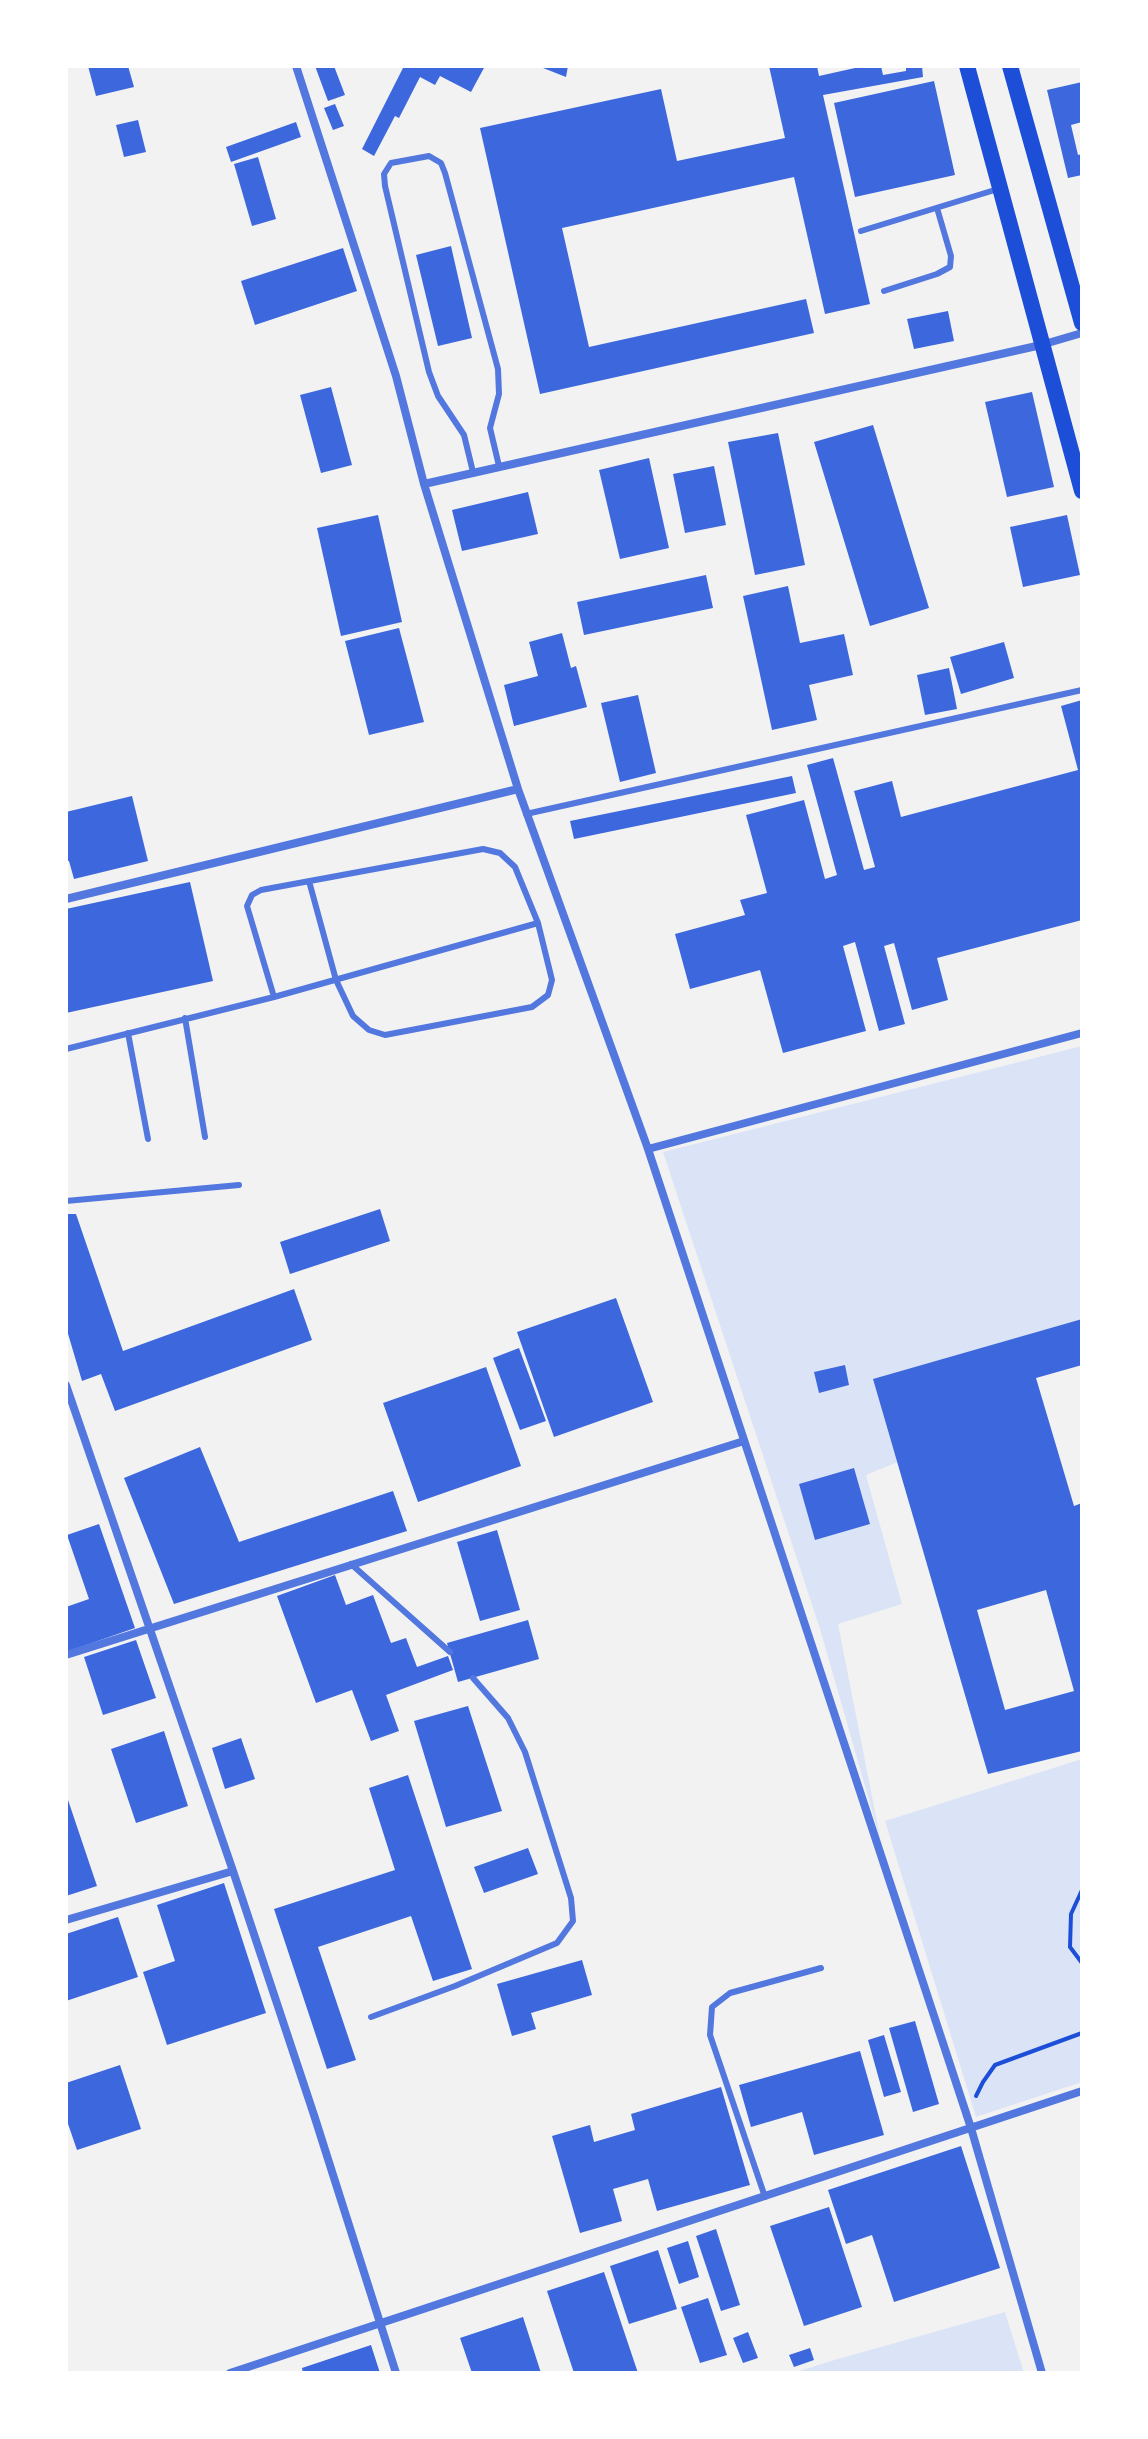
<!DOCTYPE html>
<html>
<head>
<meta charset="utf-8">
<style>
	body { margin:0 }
	#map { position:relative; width:1148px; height:2439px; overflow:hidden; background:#f2f2f2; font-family:"Exo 2",sans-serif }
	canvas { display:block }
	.frame { position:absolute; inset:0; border:68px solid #fff; pointer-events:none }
</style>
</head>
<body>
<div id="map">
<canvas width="1148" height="2439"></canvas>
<div class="frame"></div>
</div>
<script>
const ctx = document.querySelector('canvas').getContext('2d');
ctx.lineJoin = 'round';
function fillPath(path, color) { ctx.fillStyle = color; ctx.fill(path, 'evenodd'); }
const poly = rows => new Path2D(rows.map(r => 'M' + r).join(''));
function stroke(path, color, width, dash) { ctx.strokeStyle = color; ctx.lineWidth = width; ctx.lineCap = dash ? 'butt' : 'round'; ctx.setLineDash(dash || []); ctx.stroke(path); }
fillPath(poly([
	[1082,1046,1082,1319,874,1379,898,1462,866,1475,902,1604,838,1624,881,1842,820,1629,663,1152],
	[1082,1759,1082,2082,976,2117,885,1821],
	[1005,2312,1024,2373,793,2373,831,2361]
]), '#dbe4f7');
fillPath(poly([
	[88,66,128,66,134,87,96,96],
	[315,66,334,66,345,95,328,101],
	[404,66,485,66,471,92,440,76,435,85,420,77,399,118,395,116,374,156,362,149],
	[538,66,568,66,566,77],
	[769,66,817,66,819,76,864,66,881,66,883,75,906,71,906,66,922,66,923,77,823,95,870,304,825,314,794,177,562,228,589,347,806,299,814,333,540,394,480,128,661,89,677,161,785,138],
	[934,81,955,175,855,197,834,103],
	[1082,82,1082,122,1071,125,1078,155,1082,154,1082,175,1068,178,1047,90],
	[335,104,344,126,333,130,324,108],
	[138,120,146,152,124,157,116,125],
	[296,122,301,137,231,162,226,147],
	[258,157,276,219,252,226,234,164],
	[451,246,472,338,438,346,416,255],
	[343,248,357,291,255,325,241,281],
	[948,311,954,341,914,349,907,319],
	[331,387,352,465,321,473,300,395],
	[1032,392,1054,487,1007,497,985,402],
	[873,425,929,608,870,626,814,442],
	[778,433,805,565,755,575,728,442],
	[649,458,669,548,620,559,599,470],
	[714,466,726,525,685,533,673,474],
	[528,492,538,534,462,551,452,510],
	[378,515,402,622,341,636,317,528],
	[1067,515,1080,575,1023,587,1010,527],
	[706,575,713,608,584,635,577,602],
	[788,586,800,643,844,634,853,675,809,685,817,720,772,730,743,596],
	[399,628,424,722,369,735,345,641],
	[562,633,571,668,576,666,587,707,514,726,504,685,538,676,529,642],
	[1004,642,1014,678,961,694,950,657],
	[949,668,957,709,925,715,917,675],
	[638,695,656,773,620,782,601,703],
	[1082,700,1082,920,937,958,948,1000,912,1010,894,943,884,946,905,1024,879,1031,855,942,843,946,866,1031,783,1053,760,970,690,989,675,934,745,915,740,900,767,893,746,815,804,800,825,879,837,875,807,765,833,758,864,870,875,867,854,791,892,781,901,817,1078,770,1061,706],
	[792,776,796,793,574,839,570,821],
	[132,796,148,861,74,879,69,861,66,861,66,812],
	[190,882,213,981,66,1013,66,909],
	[380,1209,390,1241,290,1274,280,1242],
	[66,1214,76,1214,123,1351,294,1289,312,1340,115,1411,101,1374,82,1381,66,1327],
	[616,1298,653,1402,554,1437,517,1332],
	[1082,1319,1082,1365,1036,1378,1074,1506,1082,1503,1082,1751,988,1774,873,1379],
	[1046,1590,1074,1691,1005,1710,977,1610],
	[519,1348,546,1421,520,1430,493,1358],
	[845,1365,849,1385,819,1393,814,1372],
	[486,1367,521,1466,418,1502,383,1403],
	[200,1447,239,1542,393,1491,407,1531,174,1604,124,1478],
	[854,1468,870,1524,815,1540,799,1484],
	[99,1524,135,1628,66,1652,66,1607,89,1599,67,1535],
	[497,1530,520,1610,480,1621,457,1542],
	[335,1575,346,1605,373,1595,391,1643,406,1638,417,1667,448,1656,453,1670,386,1695,399,1731,371,1741,352,1690,316,1703,277,1596],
	[528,1620,539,1659,458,1682,447,1643],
	[136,1640,156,1698,103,1715,84,1657],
	[468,1706,502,1811,446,1827,414,1721],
	[164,1731,188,1806,136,1823,111,1749],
	[241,1738,255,1779,225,1789,212,1748],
	[408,1775,472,1969,433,1981,411,1916,318,1947,356,2060,327,2069,274,1909,395,1870,369,1788],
	[66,1794,97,1886,66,1896],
	[528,1848,538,1874,484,1893,474,1867],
	[224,1883,266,2013,167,2045,143,1972,175,1961,157,1905],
	[118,1917,138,1977,66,2001,66,1934],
	[582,1960,592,1995,531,2013,536,2029,512,2036,497,1984],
	[915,2021,939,2104,913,2112,889,2028],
	[884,2035,901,2092,884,2097,868,2040],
	[860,2051,884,2135,814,2155,802,2112,751,2127,739,2085],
	[120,2065,141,2129,77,2150,66,2118,66,2083],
	[721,2087,750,2185,657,2211,648,2179,613,2189,622,2221,580,2233,552,2136,590,2125,594,2142,635,2130,631,2114],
	[961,2146,1000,2268,894,2302,872,2235,846,2244,828,2190],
	[829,2207,862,2307,804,2326,770,2226],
	[716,2229,740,2305,721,2311,696,2236],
	[688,2241,699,2277,679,2284,667,2248],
	[658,2250,677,2309,629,2324,610,2266],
	[604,2272,638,2373,574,2373,547,2291],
	[708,2298,727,2355,700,2363,681,2307],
	[523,2317,541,2373,472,2373,460,2338],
	[748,2332,758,2358,743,2363,733,2338],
	[371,2345,380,2373,303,2373,302,2368],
	[810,2348,814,2360,794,2367,789,2355]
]), '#3d67dc');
stroke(poly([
	[1082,1890,1071,1914,1070,1947,1082,1963],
	[976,2096,983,2082,995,2065,1082,2033]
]), '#1d4ed8', 4);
stroke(poly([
	[861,231,998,189],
	[884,291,937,274,950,267,951,256,937,208],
	[473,472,464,435,438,396,429,372,385,186,384,174,391,163,429,156,441,163,445,173,498,369,499,394,490,428,499,466],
	[526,814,1082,690],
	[274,997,247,906,252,895,261,890,483,849,500,853,515,867,538,923,552,980,548,995,532,1007,385,1035,369,1030,353,1016,336,980,309,881],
	[185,1018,205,1137],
	[128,1033,148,1139],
	[66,1049,274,997,538,923],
	[66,1201,239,1185],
	[351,1564,450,1652],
	[371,2017,455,1986,557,1943,573,1921,571,1898,525,1752,508,1718,473,1678],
	[765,2197,710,2035,712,2007,730,1993,821,1968]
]), '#5277de', 6);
stroke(poly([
	[296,66,396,376,424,484,518,789,648,1149,971,2128,1042,2373],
	[424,484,1041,345,1082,333],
	[66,899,518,789],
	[648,1149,1082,1033],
	[66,1385,233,1871,314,2115,396,2373],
	[66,1655,744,1441],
	[66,1920,233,1871],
	[230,2373,1082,2091]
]), '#5277de', 8);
stroke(poly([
	[967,66,1082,491],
	[1010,66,1082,323]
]), '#1d4ed8', 16);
</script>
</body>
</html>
